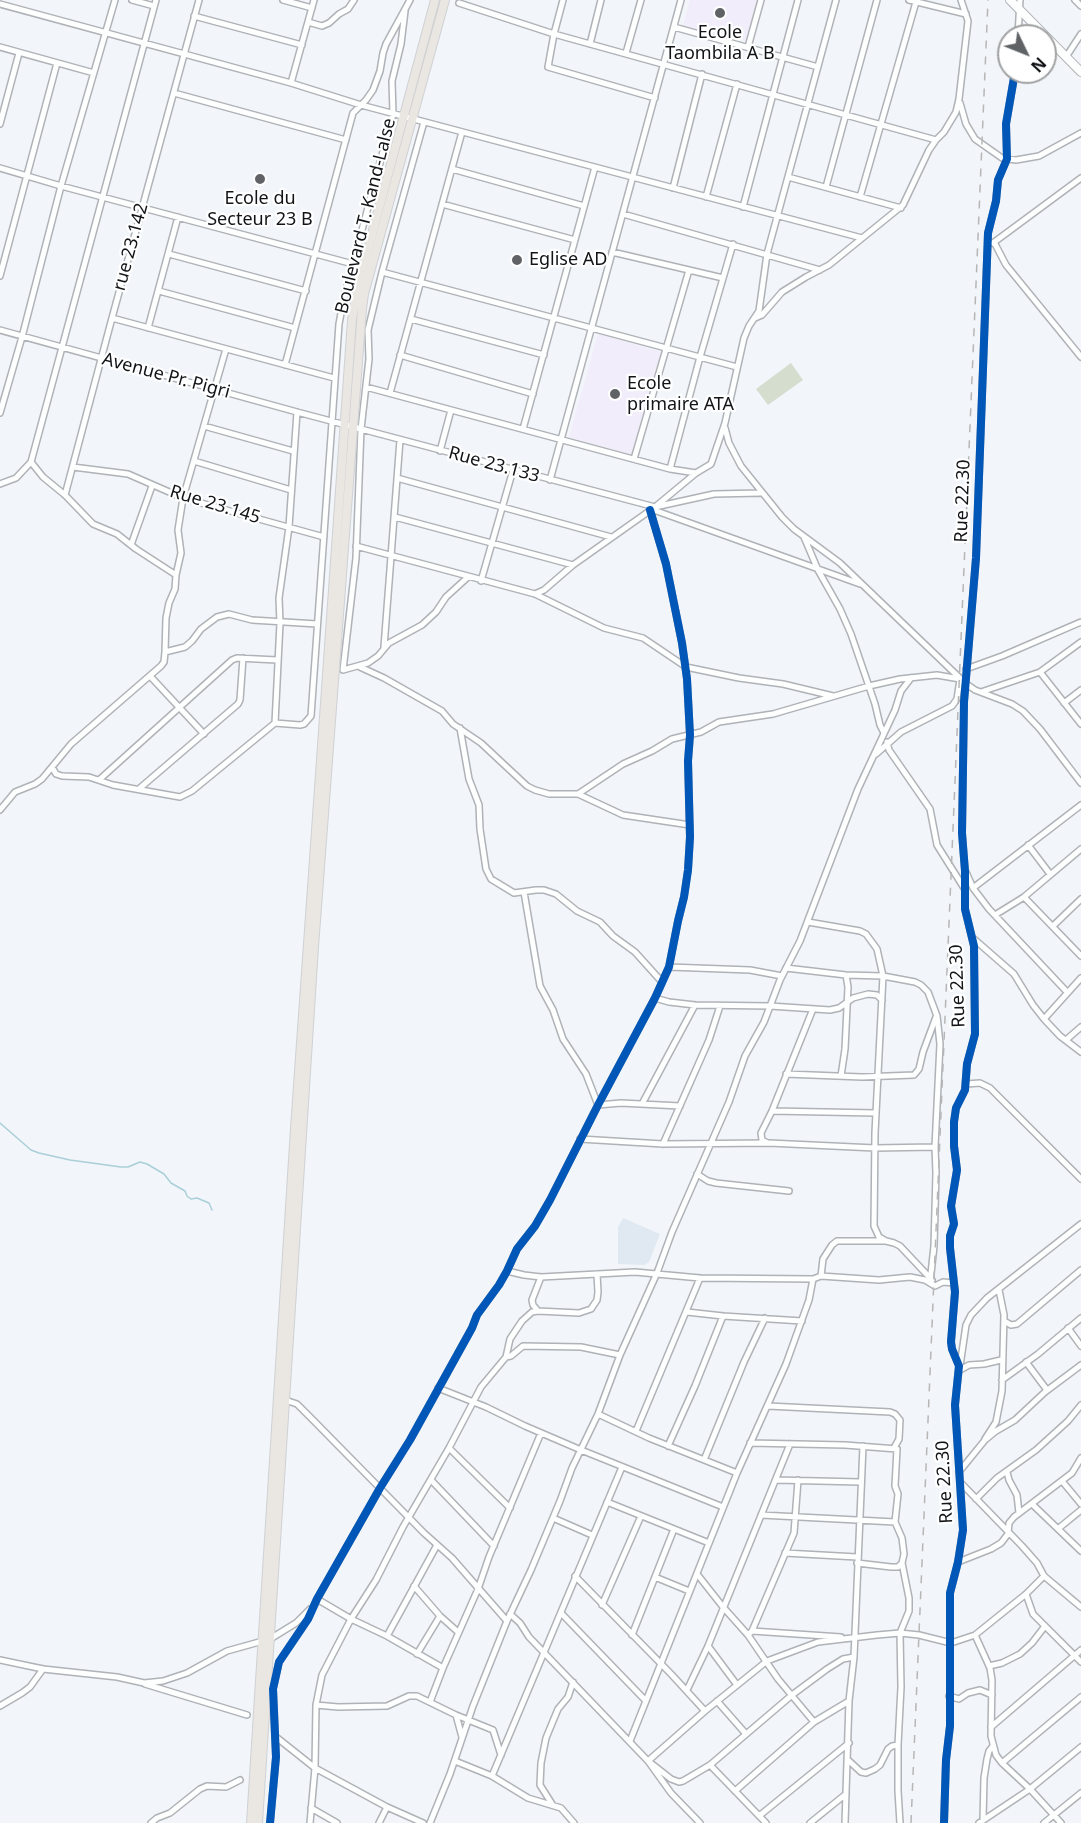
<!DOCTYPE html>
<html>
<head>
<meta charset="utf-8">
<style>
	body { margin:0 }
	#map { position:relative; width:1081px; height:1823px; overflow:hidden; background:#f2f6fa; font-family:"Noto Sans",sans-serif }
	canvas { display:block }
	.north { position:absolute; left:997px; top:24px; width:60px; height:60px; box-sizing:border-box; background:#fff; border:2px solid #a0a1a2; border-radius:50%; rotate:133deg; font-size:16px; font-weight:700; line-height:24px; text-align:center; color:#121417 }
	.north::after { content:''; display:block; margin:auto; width:21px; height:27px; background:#606366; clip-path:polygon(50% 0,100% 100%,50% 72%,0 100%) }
</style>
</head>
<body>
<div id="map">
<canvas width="1081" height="1823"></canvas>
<div class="north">N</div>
</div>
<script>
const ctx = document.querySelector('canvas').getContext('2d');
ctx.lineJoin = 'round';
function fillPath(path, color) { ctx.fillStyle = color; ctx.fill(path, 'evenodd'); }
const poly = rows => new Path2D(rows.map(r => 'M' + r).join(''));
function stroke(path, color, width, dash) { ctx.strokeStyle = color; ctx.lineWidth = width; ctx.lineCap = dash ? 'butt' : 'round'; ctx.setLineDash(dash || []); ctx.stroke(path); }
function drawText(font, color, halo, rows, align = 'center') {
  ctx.font = font + ' "Noto Sans",sans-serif'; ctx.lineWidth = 4.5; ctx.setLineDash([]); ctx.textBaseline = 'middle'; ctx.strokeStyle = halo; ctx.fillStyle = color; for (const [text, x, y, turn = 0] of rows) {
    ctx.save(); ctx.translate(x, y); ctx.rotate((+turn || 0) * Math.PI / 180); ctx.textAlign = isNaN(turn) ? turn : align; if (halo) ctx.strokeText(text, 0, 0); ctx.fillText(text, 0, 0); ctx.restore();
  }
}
fillPath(poly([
	[623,1218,660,1234,649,1262,644,1265,618,1264,618,1227]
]), '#e0e8f1');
fillPath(poly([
	[690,0,757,0,747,41,683,26],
	[598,334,662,352,632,455,569,437]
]), '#f1edfa');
fillPath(poly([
	[791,363,803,380,768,405,756,389]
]), '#d5ddcf');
stroke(poly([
	[0,1123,31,1150,39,1153,70,1160,121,1167,128,1167,140,1162,147,1164,164,1174,171,1183,185,1191,187,1196,191,1199,197,1198,209,1203,212,1210]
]), '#aacfd8', 1.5);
const street = poly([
	[132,0,154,6],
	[283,0,312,8],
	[563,0,554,34,548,67,655,98],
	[909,0,966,14],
	[1075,0,1081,6],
	[459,3,554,34,936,140],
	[0,4,291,83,361,105,862,238],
	[194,16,302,45],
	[308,22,322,26,329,23,339,14,348,9,354,0],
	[674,27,818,67],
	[1018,36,1020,0],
	[590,44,601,0],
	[0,47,94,73],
	[748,47,761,0],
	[626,53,641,0],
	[1066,57,1081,34],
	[291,83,314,0],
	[174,93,346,140],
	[960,103,966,124,975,139,1002,158,1016,160,1039,156,1081,133],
	[424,122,382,272,368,330,369,359,361,429,356,558,343,670,368,663,378,656,389,643,422,625,436,612,446,597,468,577],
	[0,124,19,53],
	[0,168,61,186,353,264],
	[452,169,584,206],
	[788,177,901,208],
	[826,187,877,0],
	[673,188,702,74],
	[706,197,737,84],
	[860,197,916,2],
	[442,204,575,240],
	[743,207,798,0],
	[623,214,820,270],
	[994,242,1006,265,1081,357],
	[993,243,1081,178],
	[612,252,723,278],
	[169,254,306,291],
	[382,272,737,367],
	[0,276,57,63],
	[159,291,295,328],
	[112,318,334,378],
	[755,318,762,315,782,292,806,277,829,265,903,205,929,150,936,140,944,132,956,112,959,99,968,21,961,0],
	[411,319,544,355],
	[148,328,178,217],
	[0,330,297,412,655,507,714,494,761,493],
	[400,355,533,394],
	[285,365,353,113,366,100,373,90,380,71,383,53,386,44,410,0],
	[366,387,670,469,696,473],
	[390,393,462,132],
	[0,413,22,337,61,186,115,0],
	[204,426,293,451],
	[725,428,729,443,741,466,782,517,794,529,840,563,965,683,975,690,1012,704,1023,711,1040,729,1081,783],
	[523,429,595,167],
	[440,451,451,410],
	[634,459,689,270],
	[194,461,291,490],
	[31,462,43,477,65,495,93,524,117,534,136,549,176,575,181,553,178,530,183,498,226,349],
	[73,467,128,474,183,498,324,537],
	[670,469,700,357,733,244],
	[397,478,611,537],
	[550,480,681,0],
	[0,484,16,478,31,462,156,0],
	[65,495,112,318,199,0],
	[651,509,860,584],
	[395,517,573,565],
	[804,537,818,570,840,609,851,634,875,704,880,725,884,733],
	[131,545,152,486],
	[356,546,535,594,604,628,643,638,686,667,739,678,783,684,833,696],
	[481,581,513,470],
	[535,594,544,590,573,565,655,507,696,473,711,464,725,423,744,338,749,326,759,311,767,254,836,0],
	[384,647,400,440],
	[165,652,166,618,169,603,175,589,176,575],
	[360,667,384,678,442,711,453,724,481,743,527,786,535,790,549,794,578,794,623,815,690,825],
	[966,669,1002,656,1081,622],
	[1040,672,1081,724],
	[150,676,204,734],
	[981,692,1040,672,1081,642],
	[1064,703,1081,690],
	[275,723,280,623,279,598,289,527,297,412],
	[460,728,469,779,479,805,480,829,486,869,491,879,514,893,536,890,544,890,556,894,577,911,600,922,613,936,635,952,662,982],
	[887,742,889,750,930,809,937,845,964,888],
	[52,767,71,744,161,666,164,662,165,652,185,647,192,641,201,629,217,617,229,614,252,620,317,624],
	[99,780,232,660,237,658,277,660],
	[140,788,238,704,240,700,243,658],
	[578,794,623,764,652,751,672,739,701,732,719,722,773,714,869,686,900,679,937,675,960,679,957,699,952,706,901,732,876,754],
	[0,810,15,792,35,784,42,779,52,767,56,774,62,776,89,777,113,785,180,797,192,791,275,723,300,725,304,724,311,716,339,324,344,297,393,114,392,81,401,44,405,11],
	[1028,845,1050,874],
	[966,872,973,888,989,909,1067,992],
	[973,888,1081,805],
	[524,892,540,986,553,1010,563,1039,586,1074,598,1105,621,1103,680,1106],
	[1024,897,1081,849],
	[995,915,1024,897,1081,956],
	[808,922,860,931,866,934,877,949,883,976,875,1133,874,1226,879,1237,886,1241,894,1243,900,1246,932,1280],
	[1053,926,1081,899],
	[974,939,1014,974,1033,1005,1044,1019,1060,1036,1081,1052],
	[669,967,750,970,782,976],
	[786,968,846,975,883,976,915,982,921,985,928,992,937,1016,940,1044,935,1147,936,1173,934,1246,930,1283],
	[655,998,669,1002,695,1005,770,1006,830,1010,839,1008,853,998,868,994,877,995,882,1000],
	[1044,1019,1081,978],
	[1066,1040,1081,1027],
	[786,1074,862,1077,914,1075,919,1069,923,1052,936,1017],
	[841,1076,845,1049,848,987,846,975],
	[966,1084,980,1083,990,1088,1081,1179],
	[642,1104,695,1005],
	[772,1111,876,1113],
	[580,1139,663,1144,769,1143,875,1148,935,1147],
	[767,1143,762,1140,761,1133,772,1111,813,1009],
	[663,1144,709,1040,720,1006],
	[697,1174,708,1181,716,1183,789,1191],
	[507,1271,524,1275,541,1277,635,1272,700,1278,813,1279,821,1276,879,1280,910,1277,925,1280,935,1286,943,1282,954,1283],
	[821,1276,823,1259,832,1245,837,1241,884,1241],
	[538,1311,533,1305,532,1300,541,1277],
	[687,1312,723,1316,802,1321],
	[1004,1321,1011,1325,1017,1324,1081,1270],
	[1068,1328,1081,1346],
	[506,1357,510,1339,522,1321,532,1312,538,1311,579,1313,591,1309,597,1300,598,1292,597,1274],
	[1026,1362,1047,1390],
	[960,1366,966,1325,971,1315,987,1298,1081,1224],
	[960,1370,969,1365,984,1364,1001,1360],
	[1002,1380,1038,1354,1081,1318],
	[438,1388,486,1407,525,1426,581,1450,723,1507],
	[285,1400,297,1404,314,1421,424,1533,452,1558,507,1621],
	[768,1406,890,1412,895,1414,900,1420,899,1439,894,1448],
	[598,1414,649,1438,737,1473],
	[636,1431,700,1278],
	[985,1439,996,1422,1002,1391,1004,1315,999,1290],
	[750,1443,845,1445,897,1449,895,1486,898,1494,895,1522,902,1538,904,1554,902,1563,898,1567,891,1567,857,1563],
	[668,1446,695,1386,723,1316],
	[449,1448,510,1508],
	[704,1460,744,1362,765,1318],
	[959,1472,985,1440,996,1431,1015,1420,1045,1392,1081,1365],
	[1007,1472,1009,1480,1017,1495,1019,1513],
	[431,1480,494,1546],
	[776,1480,860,1482],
	[1062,1481,1081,1504],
	[960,1482,1022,1546,1037,1563,1044,1576,1081,1607],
	[976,1499,997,1478,1036,1450,1068,1421,1081,1405],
	[607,1502,709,1543],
	[1032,1504,1081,1551],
	[761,1515,895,1522],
	[553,1518,592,1535],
	[1059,1528,1081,1510],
	[785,1553,857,1557],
	[958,1562,991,1549,1001,1543,1008,1534,1009,1523,1014,1517,1072,1473,1081,1458],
	[697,1574,723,1607,748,1635,778,1679,814,1722],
	[575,1576,672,1675,705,1711],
	[655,1577,689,1591],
	[414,1586,440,1616,458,1632],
	[1026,1594,1033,1614,1081,1662],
	[317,1599,351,1619,387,1636,443,1668],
	[602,1605,641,1516],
	[561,1613,645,1700],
	[510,1614,520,1623,529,1637,648,1761,671,1779,679,1782,683,1781,710,1765,792,1695,827,1669,843,1659,854,1657],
	[752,1631,841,1637],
	[632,1635,674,1529],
	[748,1635,752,1631,794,1533,798,1480],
	[975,1635,990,1668,992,1680,991,1736,996,1755,1002,1763,1030,1789,1061,1823],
	[387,1636,437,1545],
	[708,1646,737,1685],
	[417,1654,440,1616],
	[0,1660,43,1669,117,1677,144,1683,163,1681,187,1673,227,1651,270,1639,296,1623,310,1609],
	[989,1666,1002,1663,1020,1654,1032,1643,1045,1626],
	[145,1684,247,1715],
	[687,1690,708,1646,790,1444],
	[949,1696,959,1699,968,1693,980,1690,992,1695],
	[717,1701,746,1734],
	[430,1702,443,1668,478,1589,489,1557,541,1433],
	[316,1705,338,1707,387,1706,409,1696,417,1696,456,1715,493,1730,501,1755],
	[0,1706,22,1693,30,1687,43,1669],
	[456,1715,462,1737],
	[991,1727,1081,1650],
	[276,1737,315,1768,387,1807,423,1823],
	[630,1741,737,1473,786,1364,809,1300,813,1279],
	[848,1760,861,1772,866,1773,875,1769,880,1765,888,1749,892,1746,898,1745],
	[455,1761,492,1776,528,1798,561,1808,574,1823],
	[1002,1763,1081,1697],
	[710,1765,766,1823],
	[492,1776,622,1467],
	[735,1791,814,1722,849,1701],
	[552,1804,540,1785,541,1763,546,1738,558,1709,568,1697,573,1682],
	[311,1808,337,1823],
	[759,1816,849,1743],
	[983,1820,984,1778,987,1759,989,1751,993,1746],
	[151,1823,157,1818,170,1813,200,1789,207,1786,226,1787,240,1780],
	[270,1823,276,1757,273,1689,279,1662,308,1619,317,1599,380,1488,410,1440,472,1328,477,1315,499,1285,507,1271,517,1249,535,1226,550,1200,598,1105,655,998,669,967,678,921,684,897,688,870,690,837,688,761,690,735,687,679,682,643,666,564,650,510],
	[310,1823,315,1768,316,1705,322,1675,351,1619,376,1580,403,1527,449,1448,481,1387,506,1357,511,1356,523,1346,581,1347,620,1355],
	[379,1823,387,1807],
	[430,1823,450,1774,473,1706,507,1621,531,1570,560,1501,572,1468,598,1414,620,1355,657,1273,672,1232,729,1102,745,1056,764,1022,780,980,800,941,858,789,895,710,901,691,911,678],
	[700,1823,671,1793,648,1761,705,1711,767,1661,818,1642,877,1635,900,1633,919,1635,951,1643,975,1635,1026,1594,1044,1576],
	[810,1823,846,1794],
	[845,1823,849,1701,854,1657,863,1446],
	[900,1823,898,1791,898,1745,901,1687,900,1633,909,1611,909,1598,902,1563],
	[944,1823,946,1760,950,1726,950,1593,958,1562,963,1530,955,1405,959,1366,952,1349,951,1342,955,1292,950,1248,950,1236,954,1224,951,1206,957,1170,954,1146,954,1122,956,1108,965,1090,967,1064,975,1034,974,946,965,909,965,871,962,833,964,702,976,558,988,233,996,201,998,180,1007,159,1006,124,1015,72],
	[979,1823,1030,1789,1081,1747],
	[1044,1823,1081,1793]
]);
const secondary = poly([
	[1010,0,1081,72]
]);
const primary = poly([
	[251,1823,295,1128,352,320,357,290,435,0],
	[258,1823,314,947,362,309,364,294,445,0]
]);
stroke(street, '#afb2b6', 8);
stroke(secondary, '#afb2b6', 10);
stroke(primary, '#cfd1d4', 10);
stroke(street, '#fdfefe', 5);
stroke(secondary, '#fdfefe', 8);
stroke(primary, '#eae6e2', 8);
stroke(poly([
	[911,1823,988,0]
]), '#b6b6b7', 1.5, [8, 8]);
stroke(poly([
	[270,1823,276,1757,273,1689,279,1662,308,1619,317,1599,380,1488,410,1440,472,1328,477,1315,499,1285,507,1271,517,1249,535,1226,550,1200,598,1105,655,998,669,967,678,921,684,897,688,870,690,837,688,761,690,735,687,679,682,643,666,564,650,510],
	[944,1823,946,1760,950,1726,950,1593,958,1562,963,1530,955,1405,959,1366,952,1349,951,1342,955,1292,950,1248,950,1236,954,1224,951,1206,957,1170,954,1146,954,1122,956,1108,965,1090,967,1064,975,1034,974,946,965,909,965,871,962,833,964,702,976,558,988,233,996,201,998,180,1007,159,1006,124,1015,72]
]), '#0057b8', 8);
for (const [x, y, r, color] of [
	[720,13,6,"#606366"],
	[260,179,6,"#606366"],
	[517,260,6,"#606366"],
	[615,394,6,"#606366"]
]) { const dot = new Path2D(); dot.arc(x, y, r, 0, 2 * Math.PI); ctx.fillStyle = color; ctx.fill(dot); stroke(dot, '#fff', 2); }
drawText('18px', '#121417', '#fff', [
	["Ecole",720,33],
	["Taombila A B",720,54],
	["Ecole du",260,199],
	["Secteur 23 B",260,220],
	["Eglise AD",529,260,"left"],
	["Ecole",627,384,"left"],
	["primaire ATA",627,405,"left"]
]);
drawText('18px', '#121417', '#fff', [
	["Boulevard T. Kand-Lalse",366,216,-76],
	["rue 23.142",131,247,-75],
	["Avenue Pr. Pigri",166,376,15],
	["Rue 23.133",494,465,15],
	["Rue 22.30",963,501,-88],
	["Rue 23.145",215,505,17],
	["Rue 22.30",958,986,-92],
	["Rue 22.30",945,1482,-93]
]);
</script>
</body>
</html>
